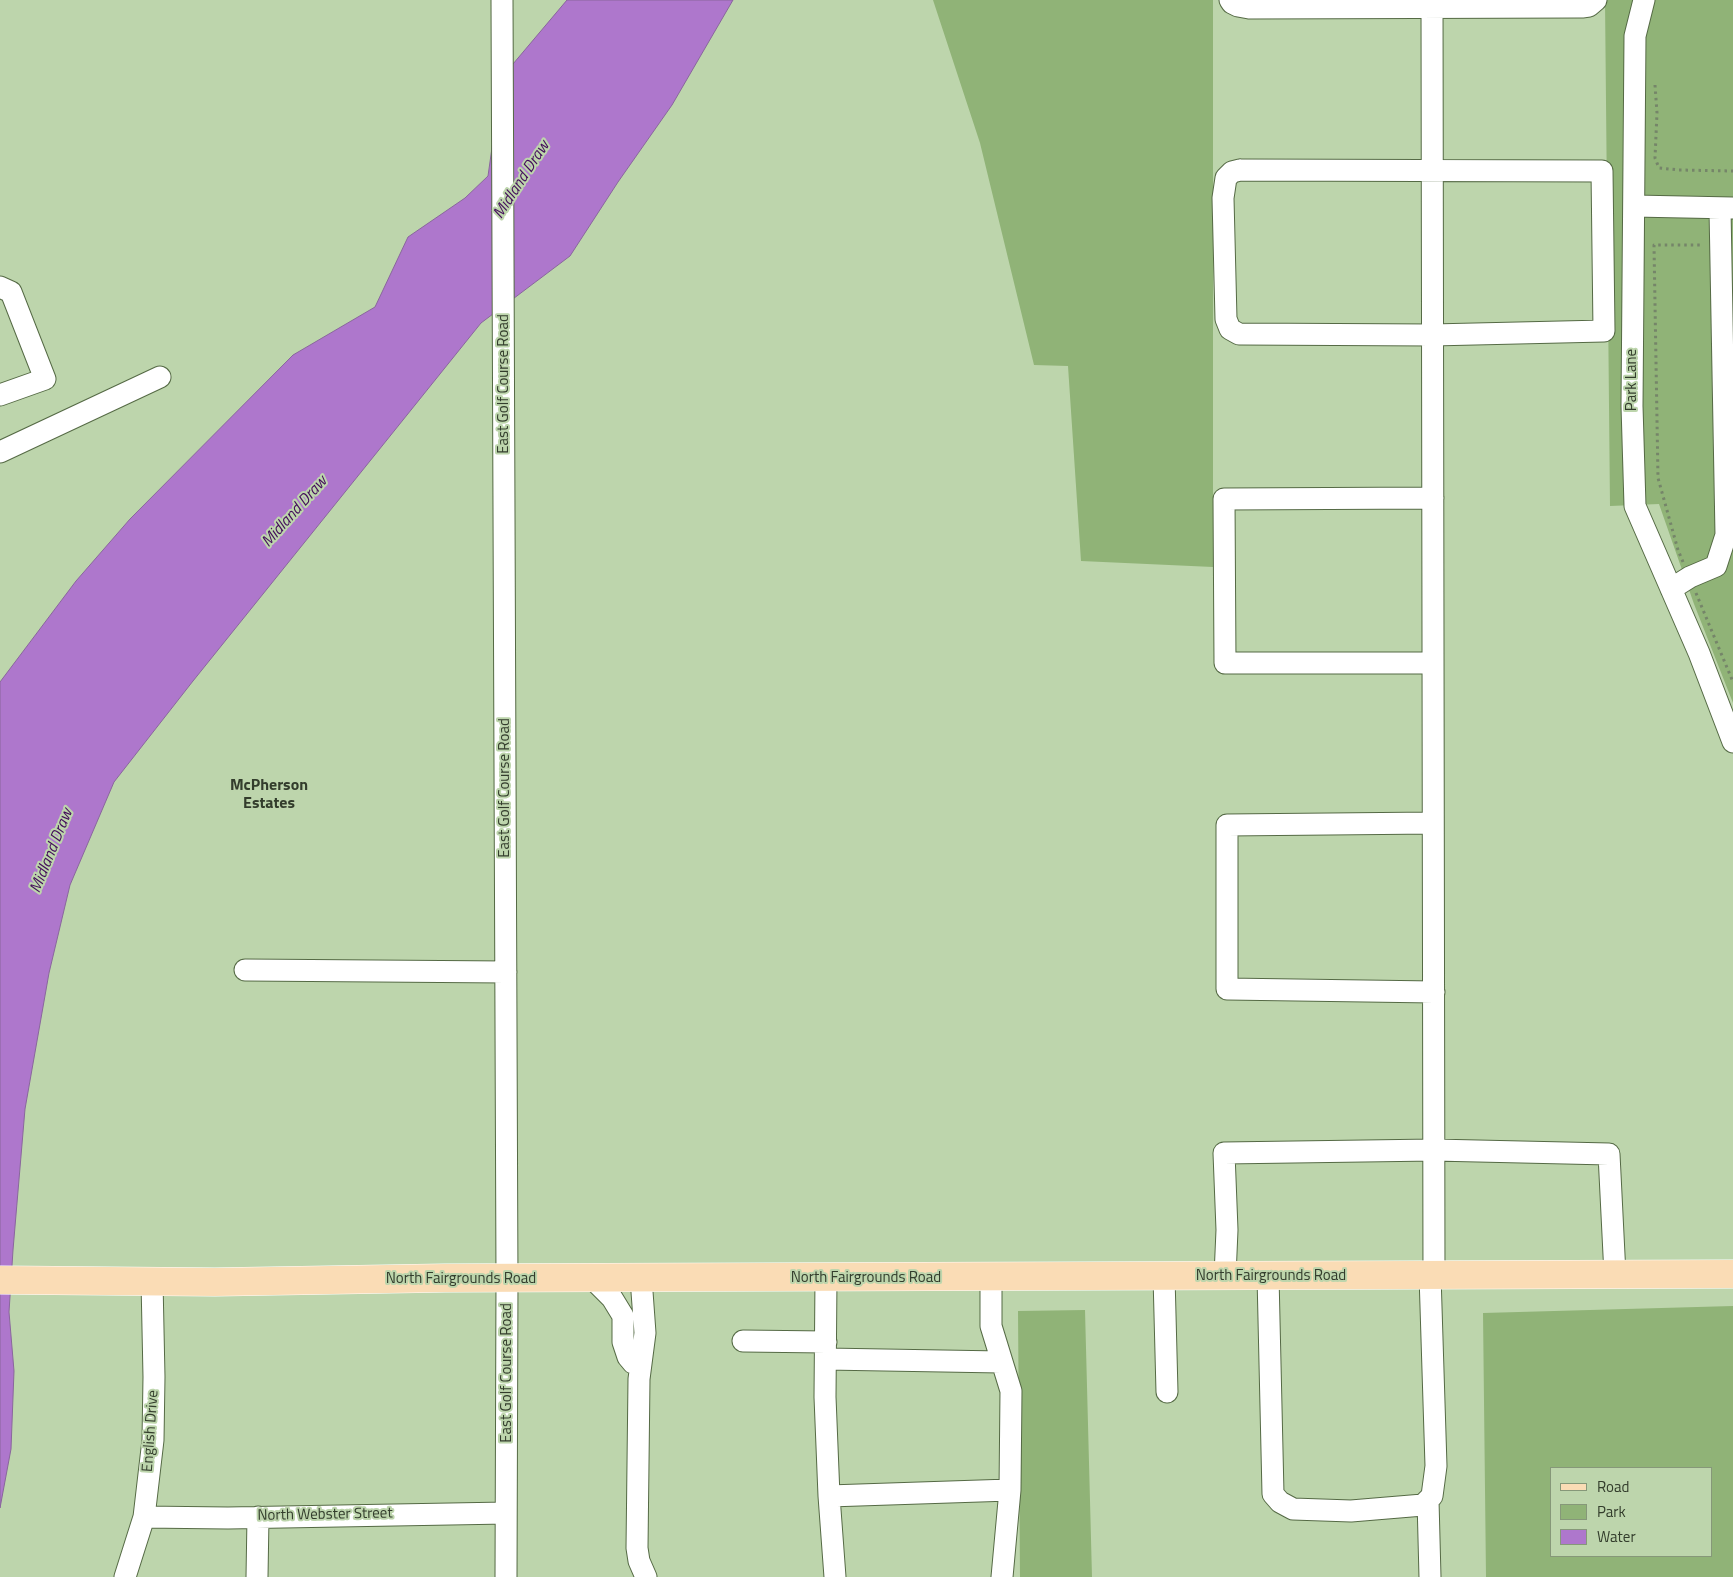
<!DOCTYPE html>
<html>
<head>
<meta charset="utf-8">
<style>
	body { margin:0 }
	#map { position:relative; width:1733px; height:1577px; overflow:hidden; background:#bdd5ac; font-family:"Titillium Web",sans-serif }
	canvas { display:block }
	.legend { position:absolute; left:1550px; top:1467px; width:162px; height:90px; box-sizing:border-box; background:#bdd5ac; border:1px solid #869879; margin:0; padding:6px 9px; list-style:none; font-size:15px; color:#333d2c }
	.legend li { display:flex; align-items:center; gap:10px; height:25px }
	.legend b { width:25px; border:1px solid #869879 }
</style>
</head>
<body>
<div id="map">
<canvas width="1733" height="1577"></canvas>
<ul class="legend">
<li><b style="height:6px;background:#fadcb5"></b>Road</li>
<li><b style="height:14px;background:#90b377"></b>Park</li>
<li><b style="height:14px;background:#ae77cc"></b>Water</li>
</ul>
</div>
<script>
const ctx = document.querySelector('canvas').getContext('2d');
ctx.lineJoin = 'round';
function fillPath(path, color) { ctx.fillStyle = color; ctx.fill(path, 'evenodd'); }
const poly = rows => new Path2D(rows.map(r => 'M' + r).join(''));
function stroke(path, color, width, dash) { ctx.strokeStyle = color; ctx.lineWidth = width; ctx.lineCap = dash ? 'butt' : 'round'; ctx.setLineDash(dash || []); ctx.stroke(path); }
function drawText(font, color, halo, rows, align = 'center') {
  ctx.font = font + ' "Titillium Web",sans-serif'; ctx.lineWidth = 4; ctx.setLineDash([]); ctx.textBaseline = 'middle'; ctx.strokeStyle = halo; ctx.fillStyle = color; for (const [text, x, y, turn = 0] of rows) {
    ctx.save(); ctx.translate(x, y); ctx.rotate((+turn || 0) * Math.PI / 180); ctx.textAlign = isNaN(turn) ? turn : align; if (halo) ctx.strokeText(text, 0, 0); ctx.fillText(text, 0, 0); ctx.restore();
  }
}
fillPath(poly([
	[933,0,1213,0,1213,567,1081,561,1068,366,1034,365,980,143],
	[1605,0,1733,0,1733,703,1694,604,1659,504,1610,506],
	[1733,1306,1733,1577,1486,1577,1483,1313],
	[1552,1468,1712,1468,1712,1556,1552,1556],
	[1085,1310,1092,1577,1020,1577,1018,1311]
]), '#90b377');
const water = poly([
	[567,0,733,0,672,105,618,182,570,256,481,323,193,681,114,782,70,885,49,973,25,1109,13,1250,9,1312,14,1371,11,1449,0,1508,0,682,76,581,130,519,293,355,375,307,408,237,465,198,488,176,502,77,567,0]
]);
fillPath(water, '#ae77cc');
stroke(water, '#89669c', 1);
const minor = poly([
	[502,0,507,1279,506,1577],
	[1230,0,1232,3,1238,6,1249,8,1582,7,1589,6,1596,0],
	[1432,0,1434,1275],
	[1644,0,1635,36,1632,406,1635,506,1699,653,1733,742],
	[1240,170,1602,171,1604,331,1432,335,1239,334,1230,329,1226,319,1223,198,1226,178,1232,172,1240,170],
	[1634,206,1733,208],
	[0,287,11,292,45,379,0,395],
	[0,452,160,377],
	[1433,498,1224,499,1225,663,1433,663],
	[1671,589,1690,577,1716,566,1726,535,1720,209],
	[1433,823,1227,825,1227,989,1434,992],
	[245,970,506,972],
	[1164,1276,1167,1392],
	[1225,1276,1227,1230,1224,1153,1434,1150,1609,1154,1615,1275],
	[1268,1276,1273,1494,1280,1502,1293,1509,1351,1511,1423,1505,1432,1496,1436,1466,1430,1275],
	[991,1277,991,1326,1011,1391,1010,1490,1002,1577],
	[641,1278,645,1333,639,1379,637,1548,639,1561,646,1577],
	[826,1278,825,1397,829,1496,835,1577],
	[593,1279,612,1298,623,1316,623,1342,628,1357,633,1363,641,1363],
	[743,1341,826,1342],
	[826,1359,1001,1362],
	[829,1496,1010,1490],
	[1428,1500,1430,1577],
	[144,1517,228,1518,506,1513],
	[125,1577,144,1517,153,1440,154,1377,152,1281],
	[257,1577,258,1517]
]);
const major = poly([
	[0,1280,215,1282,445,1278,1733,1274]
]);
stroke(minor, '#556a45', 23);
stroke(major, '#fff', 29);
stroke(poly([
	[1655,85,1657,113,1655,158,1659,168,1679,170,1733,171],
	[1683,562,1678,550,1658,478,1654,245,1702,245],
	[1696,593,1733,682]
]), '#758569', 3, [2.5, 4]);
stroke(minor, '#fff', 21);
stroke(major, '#fadcb5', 28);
drawText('15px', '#333d2c', '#bdd5ac', [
	["Park Lane",1632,380,-90],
	["East Golf Course Road",504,384,-90],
	["East Golf Course Road",505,788,-90],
	["North Fairgrounds Road",1271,1276],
	["North Fairgrounds Road",866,1278],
	["North Fairgrounds Road",461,1279],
	["East Golf Course Road",507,1373,-90],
	["English Drive",151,1431,-86],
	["North Webster Street",325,1515,-1]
]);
drawText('italic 16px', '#420b5a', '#bdd5ac', [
	["Midland Draw",522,180,-57],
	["Midland Draw",295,512,-48],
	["Midland Draw",52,851,-68]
]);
drawText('bold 16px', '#333d2c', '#bdd5ac', [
	["McPherson",269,786],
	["Estates",269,804]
]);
</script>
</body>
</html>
